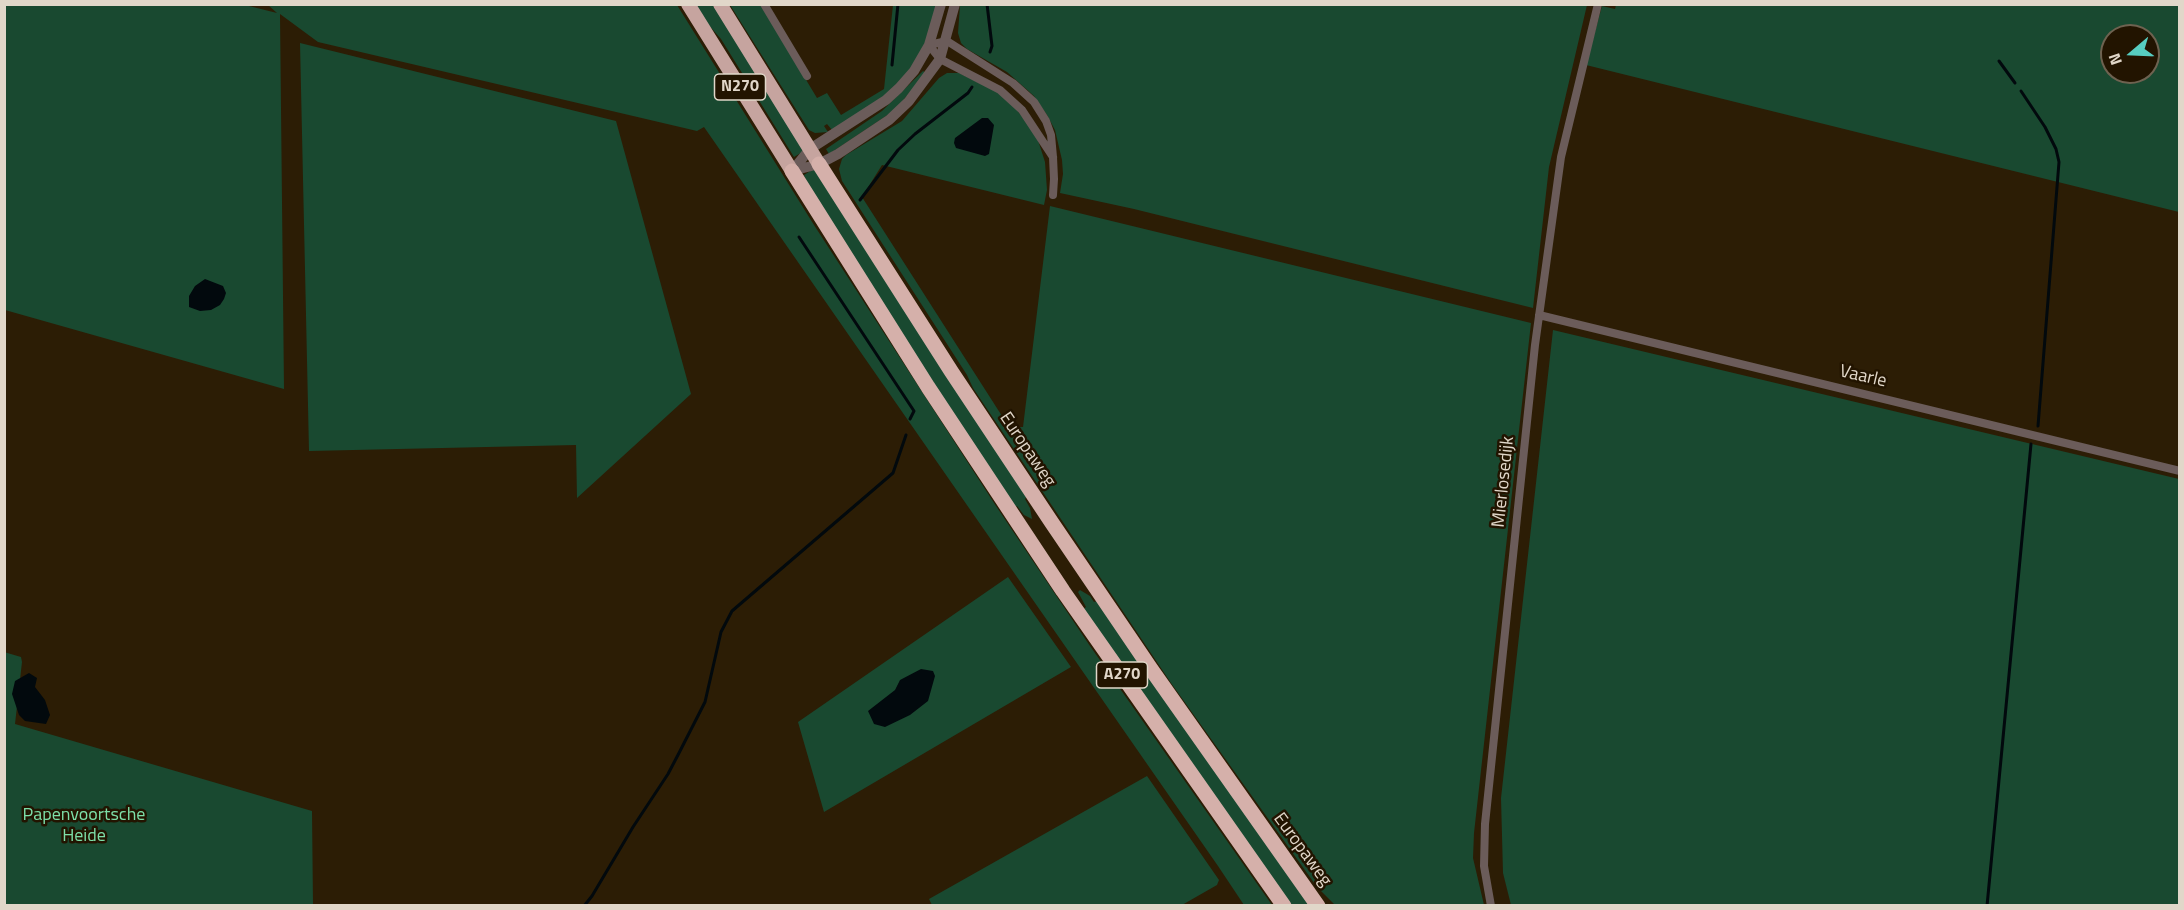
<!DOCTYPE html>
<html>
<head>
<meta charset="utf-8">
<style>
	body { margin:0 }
	#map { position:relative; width:2184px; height:910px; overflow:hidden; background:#2c1d05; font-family:"Titillium Web",sans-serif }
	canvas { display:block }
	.frame { position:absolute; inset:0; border:6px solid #e1d7c9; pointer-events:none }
	.north { position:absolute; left:2100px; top:24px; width:60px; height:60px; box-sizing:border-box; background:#221400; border:2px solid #6e6250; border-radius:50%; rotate:251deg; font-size:16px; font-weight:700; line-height:24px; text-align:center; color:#e1d7c9 }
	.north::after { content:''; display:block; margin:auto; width:21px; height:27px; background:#57cec1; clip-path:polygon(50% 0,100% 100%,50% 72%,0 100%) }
</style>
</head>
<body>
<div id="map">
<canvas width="2184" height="910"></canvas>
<div class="frame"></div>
<div class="north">N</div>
</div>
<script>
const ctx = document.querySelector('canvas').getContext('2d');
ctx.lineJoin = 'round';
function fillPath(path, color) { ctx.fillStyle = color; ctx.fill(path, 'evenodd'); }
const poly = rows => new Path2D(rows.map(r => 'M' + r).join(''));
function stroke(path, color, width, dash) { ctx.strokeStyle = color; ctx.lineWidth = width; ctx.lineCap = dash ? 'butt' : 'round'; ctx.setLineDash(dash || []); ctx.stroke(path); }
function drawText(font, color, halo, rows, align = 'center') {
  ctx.font = font + ' "Titillium Web",sans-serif'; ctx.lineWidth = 5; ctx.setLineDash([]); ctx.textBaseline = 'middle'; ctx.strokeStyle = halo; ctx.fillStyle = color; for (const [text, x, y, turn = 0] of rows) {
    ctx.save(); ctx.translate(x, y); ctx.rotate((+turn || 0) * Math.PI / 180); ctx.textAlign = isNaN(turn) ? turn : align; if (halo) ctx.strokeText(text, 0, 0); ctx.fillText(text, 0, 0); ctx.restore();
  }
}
fillPath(poly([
	[241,4,277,13,268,5,677,5,814,225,996,506,1090,646,1272,905,1244,905,1218,866,704,127,697,131,318,42,280,14,284,389,5,310,4,5],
	[694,5,714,5,804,151,794,157,721,39,706,22],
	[730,5,761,5,817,98,827,93,841,115,884,89,893,5,937,5,925,43,910,70,885,96,832,130,827,124,824,126,828,132,815,133,809,130],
	[960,5,1587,5,1549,167,1533,308,1134,209,1060,193,1063,174,1062,160,1055,130,1047,115,1034,96,1007,72,967,49,961,43,958,33],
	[1616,5,2179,5,2179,212,1586,65,1602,6,1615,9],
	[2112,36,2148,36,2148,72,2112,72],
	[300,43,616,121,691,394,577,498,576,445,309,451],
	[923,71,926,73,895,110,829,154,826,149,882,111],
	[947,73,959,73,994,90,1009,100,1036,134,1045,162,1047,190,1044,205,882,165,862,197,1009,427,1023,427,1050,206,1531,323,1474,833,1473,858,1484,905,1335,905,1317,887,1171,683,973,388,967,375,842,181,839,169,842,159,846,155,902,121,939,78],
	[815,168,1027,496,1025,499,1030,508,1032,519,1024,515,1017,506,1014,508,812,195,804,175],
	[1553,330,2179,479,2179,905,1511,905,1503,873,1501,798],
	[1008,577,1071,667,824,812,798,722],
	[1080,590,1090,596,1094,602,1097,601,1312,905,1290,905,1082,610,1086,607,1078,592],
	[4,652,21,657,22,662,15,724,312,811,313,905,5,905],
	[1147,776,1219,880,1217,885,1182,905,932,905,929,899]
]), '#194930');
fillPath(poly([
	[982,118,988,118,994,125,989,154,985,156,956,148,954,143,955,138],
	[205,279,223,286,226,293,224,299,220,305,211,310,200,311,189,307,189,296,195,286],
	[921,669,933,671,935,676,928,701,910,715,885,727,874,724,868,711,895,690,900,680],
	[29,673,37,678,35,687,45,700,50,715,46,724,25,721,19,715,12,694,15,681]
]), '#02090d');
stroke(poly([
	[987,4,992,46,990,52],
	[1999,61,2015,83],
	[892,65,898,4],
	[2021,91,2045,127,2056,149,2059,162,2038,426],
	[860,200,898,150,915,134,968,93,972,87],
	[799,237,914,411,910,419],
	[584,906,592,896,633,827,668,774,679,753,705,702,721,632,732,611,893,473,906,435],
	[1987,906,2031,444]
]), '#02090d', 3);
stroke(poly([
	[764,4,807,76],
	[1053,195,1054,179,1053,157,1051,135,1046,121,1034,102,1013,83,947,41,929,45,940,59,1000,90,1022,110,1053,157],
	[1539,315,2180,471],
	[1491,906,1484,866,1485,824,1535,345,1561,157,1598,4]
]), '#6b5c5a', 8);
stroke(poly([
	[792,171,819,164,838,154,889,120,909,101,940,59,955,4],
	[792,171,810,149,886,100,899,88,914,71,929,45,941,4]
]), '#6b5c5a', 10);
stroke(poly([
	[688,4,792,171],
	[720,4,819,164]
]), '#c6a49f', 14);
stroke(poly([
	[819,164,951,371,1052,523,1151,669,1318,906],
	[792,171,928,387,1063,591,1284,906]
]), '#d5b0aa', 15);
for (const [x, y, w] of [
	[740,87,51],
	[1122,675,51]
]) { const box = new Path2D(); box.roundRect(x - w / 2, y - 13, w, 26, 4.5); ctx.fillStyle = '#221400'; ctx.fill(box); stroke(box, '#e1d7c9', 1.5); }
drawText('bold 16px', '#e1d7c9', null, [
	["N270",740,87],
	["A270",1122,675]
]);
drawText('18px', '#e1d7c9', '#221400', [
	["Vaarle",1863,377,13],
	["Europaweg",1027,450,56],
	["Mierlosedijk",1504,482,-84],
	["Europaweg",1302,850,54]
]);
drawText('18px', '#7ddfa8', '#221400', [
	["Papenvoortsche",84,816],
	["Heide",84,837]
]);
</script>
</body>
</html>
